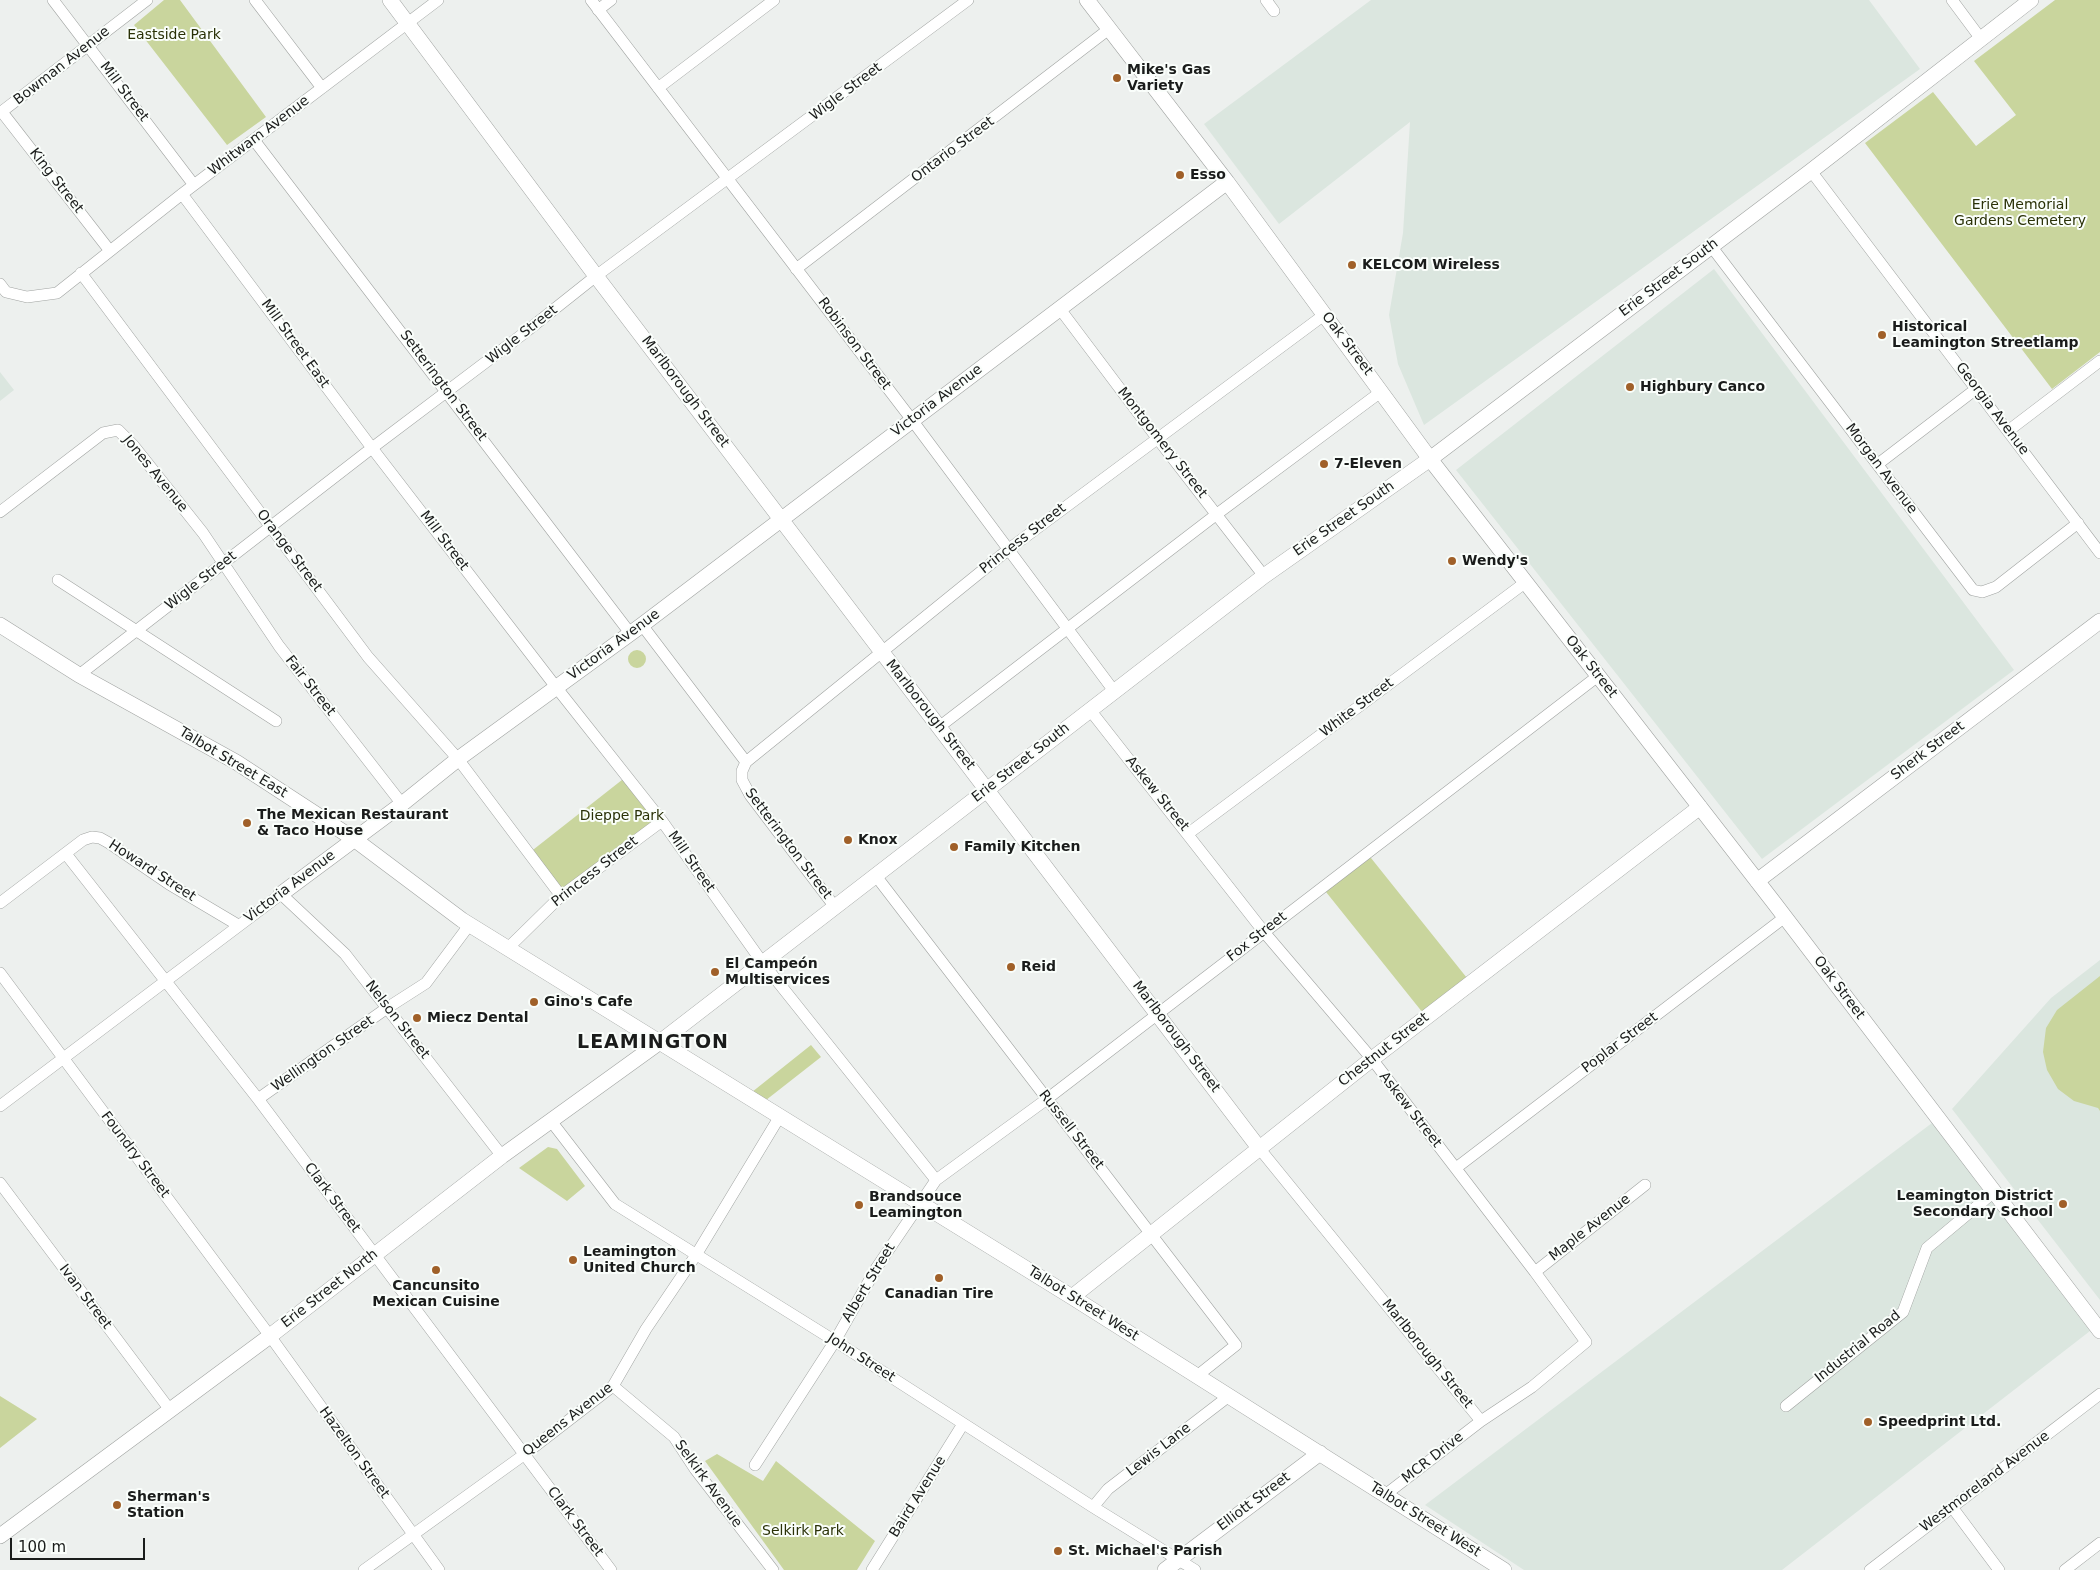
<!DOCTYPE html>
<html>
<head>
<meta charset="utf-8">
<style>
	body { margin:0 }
	#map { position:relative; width:2100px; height:1570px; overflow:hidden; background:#edf0ee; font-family:"DejaVu Sans",sans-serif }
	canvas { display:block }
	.scale { position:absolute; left:10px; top:1538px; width:135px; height:22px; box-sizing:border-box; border:2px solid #1a1c1b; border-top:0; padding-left:6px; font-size:15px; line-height:18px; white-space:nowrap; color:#1a1c1b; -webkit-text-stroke:4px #fafefb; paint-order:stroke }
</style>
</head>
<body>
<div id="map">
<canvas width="2100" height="1570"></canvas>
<div class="scale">100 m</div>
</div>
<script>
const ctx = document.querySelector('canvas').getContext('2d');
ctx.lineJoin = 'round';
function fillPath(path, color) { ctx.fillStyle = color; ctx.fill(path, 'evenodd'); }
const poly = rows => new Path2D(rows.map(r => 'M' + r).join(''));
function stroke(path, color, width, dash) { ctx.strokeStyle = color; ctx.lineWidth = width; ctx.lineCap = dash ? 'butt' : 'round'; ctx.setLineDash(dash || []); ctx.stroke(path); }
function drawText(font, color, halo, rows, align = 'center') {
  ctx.font = font + ' "DejaVu Sans",sans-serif'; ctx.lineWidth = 4; ctx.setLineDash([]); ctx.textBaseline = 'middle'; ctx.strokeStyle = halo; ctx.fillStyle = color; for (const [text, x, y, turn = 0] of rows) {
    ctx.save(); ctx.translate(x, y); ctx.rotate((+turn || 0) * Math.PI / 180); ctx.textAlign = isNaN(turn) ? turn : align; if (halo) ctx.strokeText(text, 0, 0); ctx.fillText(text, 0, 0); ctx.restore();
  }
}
fillPath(poly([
	[1371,0,1869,0,1920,69,1424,425,1398,364,1389,315,1403,233,1410,122,1279,224,1204,124],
	[1714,269,2014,670,1762,859,1456,470],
	[0,372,14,390,0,401],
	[2100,960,2100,1300,1952,1109,2051,998],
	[1932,1123,2090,1331,1782,1570,1524,1570,1425,1505]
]), '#dbe6df');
fillPath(poly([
	[164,0,180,0,266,117,227,145,134,25],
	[2055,0,2100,0,2100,352,2052,389,1865,143,1933,92,1976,146,2016,115,1974,61],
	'628 659a9 9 0 1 1 18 0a9 9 0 1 1-18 0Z',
	[627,776,662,821,561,896,529,853],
	[1367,853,1471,983,1427,1018,1322,887],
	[2100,976,2100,1111,2098,1108,2074,1101,2058,1089,2047,1070,2043,1052,2046,1028,2057,1010],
	[811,1045,821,1057,761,1104,747,1096],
	[548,1147,557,1149,585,1186,567,1201,519,1168],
	[0,1396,37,1419,0,1448],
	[717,1454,763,1481,776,1461,875,1541,857,1570,784,1570,705,1461]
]), '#c9d59d');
const street = poly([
	[53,0,194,185],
	[255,0,322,88],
	[591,0,912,420,1114,691],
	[1266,0,1274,11],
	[1952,0,1981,39],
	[598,10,611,0],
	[658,88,774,0],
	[2,112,110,251],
	[0,113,147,0],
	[254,140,630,633],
	[1811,171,2100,553],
	[182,194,372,448,556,687,662,821,762,962,936,1180],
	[1711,246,1973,590,1982,592,1996,587,2078,523],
	[796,269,1109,29],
	[81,273,368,657,458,759,561,896],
	[0,284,6,292,27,297,57,293,182,194,438,0],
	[1060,309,1157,438,1264,576],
	[2008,431,2100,361],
	[1878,464,1976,389],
	[0,512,103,433,118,430,133,445,203,533,279,646,402,804],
	[58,580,276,721],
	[642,625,746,762],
	[79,675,372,448,523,334,596,276,968,0],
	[1090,710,1264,932,1372,1059,1535,1272,1586,1342,1532,1387,1481,1421,1385,1495],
	[939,727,1217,514,1382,391],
	[1189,833,1526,582],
	[66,854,258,1099,611,1570],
	[876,876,1236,1345,1197,1376],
	[0,903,83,840,92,837,100,838,109,843,169,884,238,925],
	[835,907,750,795,742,780,742,771,746,762,1009,549,1324,315],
	[508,948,561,896,662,821],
	[0,973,270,1336,439,1570],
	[258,1099,387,1008,426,983,470,924],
	[0,1106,281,894,345,954,502,1156],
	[551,1121,615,1204,835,1341,1093,1507,1195,1570],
	[1259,1148,1481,1421],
	[1456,1168,1785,917],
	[0,1183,170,1410],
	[1535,1272,1645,1185],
	[613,1386,674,1437,695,1469,773,1570],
	[1786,1406,1903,1312,1927,1248,1994,1192],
	[755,1465,835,1341,877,1267,936,1180,1047,1099,1598,676],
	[1093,1507,1108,1489,1229,1396],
	[1952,1507,1999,1570],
	[364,1570,525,1454,613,1386,646,1329,696,1255,780,1116],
	[872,1570,963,1424],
	[1870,1570,2100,1394],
	[2065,1570,2100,1543]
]);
const secondary = poly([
	[390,0,596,276,1259,1148],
	[1087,0,1227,182,1430,459,1775,904,2100,1331],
	[0,625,79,675,236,762,354,839,462,920,1072,1297,1504,1570],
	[1757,881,2100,621],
	[281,894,402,804,458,759,642,625,1227,182],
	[1072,1297,1372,1059,1700,807],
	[0,1536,270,1336,502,1156,660,1042,1264,576,1430,459,1811,171,2031,0],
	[1165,1570,1320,1453]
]);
stroke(street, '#a0a3a1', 12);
stroke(secondary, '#a0a3a1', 16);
stroke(street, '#fff', 11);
stroke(secondary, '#fff', 15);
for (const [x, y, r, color] of [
	[1117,78,5,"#a06029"],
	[1180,175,5,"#a06029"],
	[1352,265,5,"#a06029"],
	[1882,335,5,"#a06029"],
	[1630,387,5,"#a06029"],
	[1324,464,5,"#a06029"],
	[1452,561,5,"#a06029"],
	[247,823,5,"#a06029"],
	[848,840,5,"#a06029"],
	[954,847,5,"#a06029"],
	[1011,967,5,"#a06029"],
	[715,972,5,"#a06029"],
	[534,1002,5,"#a06029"],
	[417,1018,5,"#a06029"],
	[2063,1204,5,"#a06029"],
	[859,1205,5,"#a06029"],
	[573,1260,5,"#a06029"],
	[436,1270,5,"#a06029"],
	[939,1278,5,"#a06029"],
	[1868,1422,5,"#a06029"],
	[117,1505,5,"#a06029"],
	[1058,1551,5,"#a06029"]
]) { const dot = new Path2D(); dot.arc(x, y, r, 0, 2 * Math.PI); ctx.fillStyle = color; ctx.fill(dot); stroke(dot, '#fafefb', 2); }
drawText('14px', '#2a3107', '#fafefb', [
	["Eastside Park",174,35],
	["Erie Memorial",2020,205],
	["Gardens Cemetery",2020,221],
	["Dieppe Park",622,816],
	["Selkirk Park",803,1531]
]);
drawText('14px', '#1a1c1b', '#fafefb', [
	["Bowman Avenue",62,66,-38],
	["Mill Street",124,92,53],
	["Wigle Street",846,92,-37],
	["Whitwam Avenue",259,136,-37],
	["Ontario Street",953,150,-37],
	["King Street",56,181,52],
	["Erie Street South",1669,278,-37],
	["Wigle Street",522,335,-38],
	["Mill Street East",295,344,54],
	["Robinson Street",854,344,53],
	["Oak Street",1347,344,53],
	["Setterington Street",443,386,53],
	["Marlborough Street",685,392,53],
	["Victoria Avenue",937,401,-37],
	["Georgia Avenue",1992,409,53],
	["Montgomery Street",1162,443,52],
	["Morgan Avenue",1881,469,53],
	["Jones Avenue",155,474,51],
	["Erie Street South",1344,519,-35],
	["Princess Street",1023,539,-38],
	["Mill Street",444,541,53],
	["Orange Street",289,551,53],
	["Wigle Street",201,581,-38],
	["Victoria Avenue",614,645,-36],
	["Oak Street",1591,667,52],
	["Fair Street",310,686,52],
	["White Street",1357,708,-37],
	["Marlborough Street",930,715,52],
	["Sherk Street",1928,751,-37],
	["Talbot Street East",233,763,31],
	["Erie Street South",1021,763,-38],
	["Askew Street",1157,794,51],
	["Setterington Street",788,844,53],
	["Mill Street",691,862,55],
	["Howard Street",152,871,33],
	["Princess Street",595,872,-38],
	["Victoria Avenue",290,887,-37],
	["Fox Street",1257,937,-38],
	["Oak Street",1839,988,53],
	["Nelson Street",397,1020,52],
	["Marlborough Street",1176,1037,53],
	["Poplar Street",1620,1043,-37],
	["Chestnut Street",1384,1050,-38],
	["Wellington Street",323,1054,-35],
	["Askew Street",1410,1110,52],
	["Russell Street",1071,1130,52],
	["Foundry Street",135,1155,53],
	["Clark Street",332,1198,53],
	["Maple Avenue",1590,1228,-38],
	["Albert Street",869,1283,-59],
	["Erie Street North",330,1289,-38],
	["Ivan Street",85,1297,53],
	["Talbot Street West",1083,1304,32],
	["Industrial Road",1858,1347,-39],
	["Marlborough Street",1427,1354,51],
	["John Street",861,1358,33],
	["Queens Avenue",568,1420,-38],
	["Lewis Lane",1159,1450,-38],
	["Hazelton Street",354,1453,54],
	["MCR Drive",1433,1458,-38],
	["Westmoreland Avenue",1985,1482,-37],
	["Selkirk Avenue",708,1484,54],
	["Baird Avenue",918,1497,-58],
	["Elliott Street",1254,1502,-37],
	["Talbot Street West",1425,1520,32],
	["Clark Street",575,1522,53]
]);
drawText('bold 14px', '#1a1c1b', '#fafefb', [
	["Mike's Gas",1127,70],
	["Variety",1127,86],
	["Esso",1190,175],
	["KELCOM Wireless",1362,265],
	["Historical",1892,327],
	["Leamington Streetlamp",1892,343],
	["Highbury Canco",1640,387],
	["7-Eleven",1334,464],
	["Wendy's",1462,561],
	["The Mexican Restaurant",257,815],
	["& Taco House",257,831],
	["Knox",858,840],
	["Family Kitchen",964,847],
	["El Campeón",725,964],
	["Multiservices",725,980],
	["Reid",1021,967],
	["Gino's Cafe",544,1002],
	["Miecz Dental",427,1018],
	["Leamington District",2053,1196,"right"],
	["Secondary School",2053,1212,"right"],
	["Brandsouce",869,1197],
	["Leamington",869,1213],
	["Leamington",583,1252],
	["United Church",583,1268],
	["Cancunsito",436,1286,"center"],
	["Mexican Cuisine",436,1302,"center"],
	["Canadian Tire",939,1294,"center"],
	["Speedprint Ltd.",1878,1422],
	["Sherman's",127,1497],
	["Station",127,1513],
	["St. Michael's Parish",1068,1551]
], 'left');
ctx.letterSpacing = '1px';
drawText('bold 19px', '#1a1c1b', '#fafefb', [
	["LEAMINGTON",653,1043]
]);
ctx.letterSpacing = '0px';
</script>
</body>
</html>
